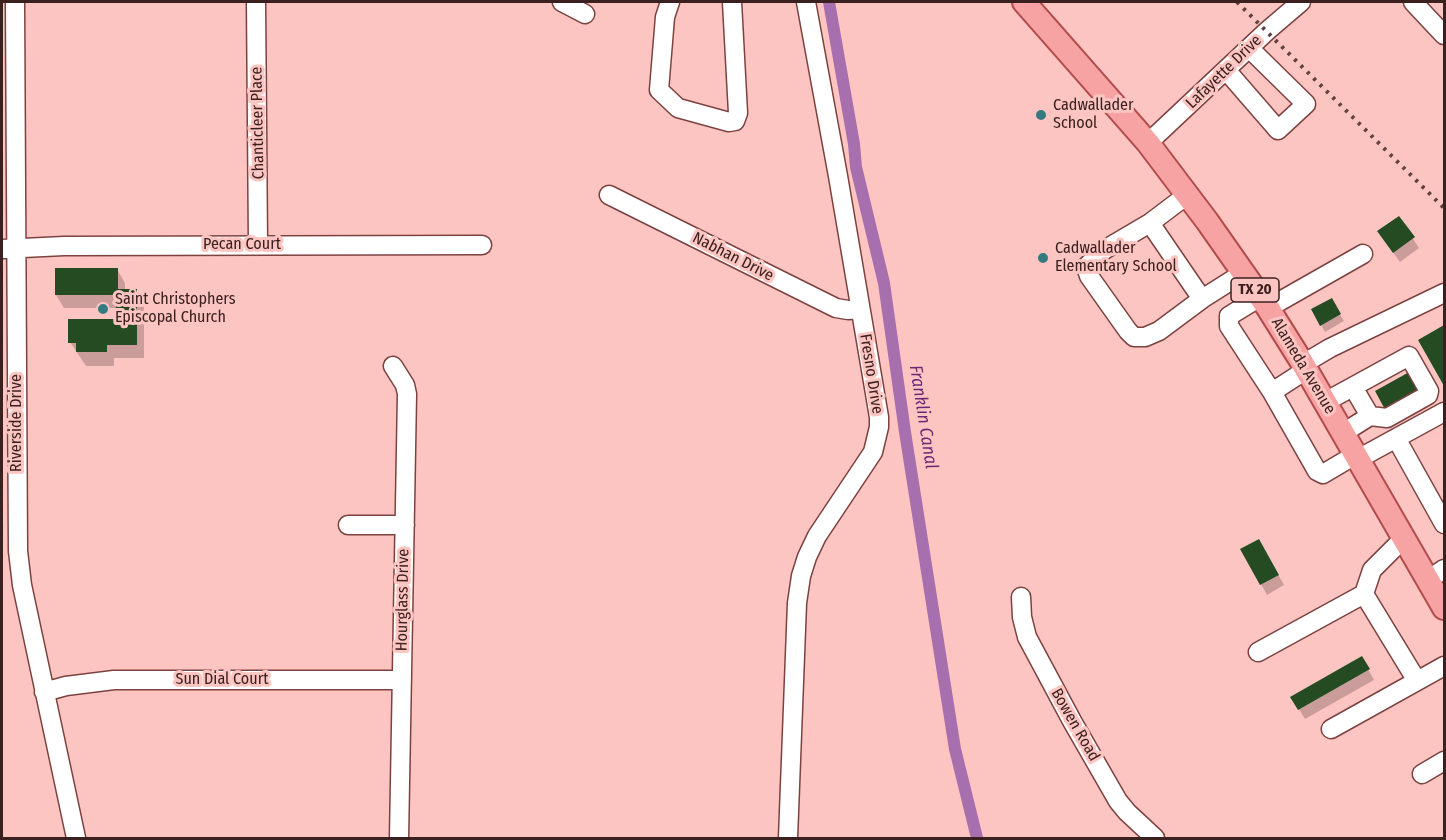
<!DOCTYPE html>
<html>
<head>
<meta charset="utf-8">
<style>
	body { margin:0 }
	#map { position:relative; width:1446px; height:840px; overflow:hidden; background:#fdc5c1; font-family:"Fira Sans Condensed",sans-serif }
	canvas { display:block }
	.frame { position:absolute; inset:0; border:3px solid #3a201f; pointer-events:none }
</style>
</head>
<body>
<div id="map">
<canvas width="1446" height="840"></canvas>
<div class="frame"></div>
</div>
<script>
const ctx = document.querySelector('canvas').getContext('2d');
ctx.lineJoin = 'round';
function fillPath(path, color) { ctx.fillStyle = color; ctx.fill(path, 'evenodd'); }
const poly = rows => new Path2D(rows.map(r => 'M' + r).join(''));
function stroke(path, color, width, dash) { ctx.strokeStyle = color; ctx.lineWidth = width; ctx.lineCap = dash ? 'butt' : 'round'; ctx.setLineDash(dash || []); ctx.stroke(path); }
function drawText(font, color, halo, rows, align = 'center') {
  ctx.font = font + ' "Fira Sans Condensed",sans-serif'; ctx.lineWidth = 6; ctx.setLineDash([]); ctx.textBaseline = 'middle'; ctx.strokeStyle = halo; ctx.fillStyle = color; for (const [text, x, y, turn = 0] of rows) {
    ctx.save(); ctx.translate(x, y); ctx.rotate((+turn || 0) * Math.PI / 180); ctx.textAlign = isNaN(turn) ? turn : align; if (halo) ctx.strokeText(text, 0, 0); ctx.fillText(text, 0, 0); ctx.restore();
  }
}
fillPath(poly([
	[1399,218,1419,248,1400,262,1385,241],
	[117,269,125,283,125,291,136,291,144,305,144,358,114,358,114,366,86,366,70,342,118,321,118,308,64,308,56,295],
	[1331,300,1344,321,1325,332,1313,310],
	[1444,326,1444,383,1420,340],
	[1259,541,1284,585,1267,595,1242,550],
	[1362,658,1374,680,1305,719,1292,698]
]), '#0003');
stroke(poly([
	[829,2,854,144,856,167,884,283,905,432,955,749,977,838]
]), '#a76fae', 12);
fillPath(poly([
	[1399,216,1415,237,1393,253,1377,231],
	[55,268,118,268,118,289,137,289,137,345,107,345,107,352,76,352,76,343,68,343,68,319,116,319,116,295,55,295],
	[1332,298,1341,314,1320,326,1311,309],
	[1444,325,1444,386,1418,340],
	[1411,371,1424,394,1388,415,1375,391],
	[1259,539,1279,575,1260,585,1240,549],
	[1362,656,1370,669,1298,710,1290,697]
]), '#244b22');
const minor = poly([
	[15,2,18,551,22,585,76,838],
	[256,2,258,244],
	[562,2,585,14],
	[670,2,665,17,659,90,678,108,729,122,735,121,738,113,732,2],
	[1413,2,1444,35],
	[1226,70,1278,130,1306,104,1249,48],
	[1148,143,1267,31,1301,2],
	[609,195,836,308,848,310,860,309],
	[1187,195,1150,223,1104,250,1086,267,1089,276,1128,331,1134,337,1145,337,1159,331,1202,299,1243,273],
	[1150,223,1202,299],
	[2,249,64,246,482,245],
	[1260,297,1229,316,1229,326,1272,392,1306,370],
	[1268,308,1363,254],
	[1303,364,1330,348,1444,293],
	[393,366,405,385,407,394,399,838],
	[1272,392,1317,471,1323,474,1355,455],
	[1325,402,1409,356,1429,391,1428,395,1387,418,1370,416],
	[1343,433,1370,416,1353,387],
	[1396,438,1444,524],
	[1358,459,1444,412],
	[348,525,405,525],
	[1428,580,1444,569],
	[1364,594,1417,681],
	[1021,597,1022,617,1027,637,1072,721,1118,801,1127,812,1155,838],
	[1258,652,1364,594,1372,570,1404,538],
	[44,692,66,686,114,680,402,680],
	[1331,729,1444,666],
	[1422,774,1444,761],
	[788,838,797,603,801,576,807,557,817,536,873,452,879,427,879,417,838,176,806,2]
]);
const major = poly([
	[1024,2,1148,143,1207,221,1268,308,1303,364,1444,608]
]);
stroke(minor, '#7c4240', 21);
stroke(major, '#b24c4c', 26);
stroke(minor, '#fff', 18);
stroke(major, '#f7a2a3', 22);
stroke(poly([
	[1237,2,1444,208]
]), '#614140', 4, [3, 6]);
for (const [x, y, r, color] of [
	[1041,115,6,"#327b81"],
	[1043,258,6,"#327b81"],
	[103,309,6,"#327b81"]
]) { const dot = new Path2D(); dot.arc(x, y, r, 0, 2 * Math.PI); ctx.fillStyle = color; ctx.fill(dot); stroke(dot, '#fdc5c1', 2); }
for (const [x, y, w] of [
	[1255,290,48]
]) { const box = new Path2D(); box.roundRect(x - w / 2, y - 12, w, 24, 4.5); ctx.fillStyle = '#fdc5c1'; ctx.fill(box); stroke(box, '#3a201f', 1.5); }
drawText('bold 15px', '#3a201f', null, [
	["TX 20",1255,290]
]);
drawText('16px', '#3a201f', '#fdc5c1', [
	["Lafayette Drive",1224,72,-44],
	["Chanticleer Place",258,123,-91],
	["Pecan Court",242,245],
	["Nabhan Drive",733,257,27],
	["Alameda Avenue",1303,366,59],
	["Fresno Drive",871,374,81],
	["Riverside Drive",17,423,-90],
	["Hourglass Drive",403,600,-89],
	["Sun Dial Court",222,680],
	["Bowen Road",1075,725,60]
]);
drawText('16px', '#3a201f', '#fdc5c1', [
	["Cadwallader",1053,106],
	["School",1053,124],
	["Cadwallader",1055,249],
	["Elementary School",1055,267],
	["Saint Christophers",115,300],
	["Episcopal Church",115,318]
], 'left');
drawText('italic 18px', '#6c2876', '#fdc5c1', [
	["Franklin Canal",923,417,81]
]);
</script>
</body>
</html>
